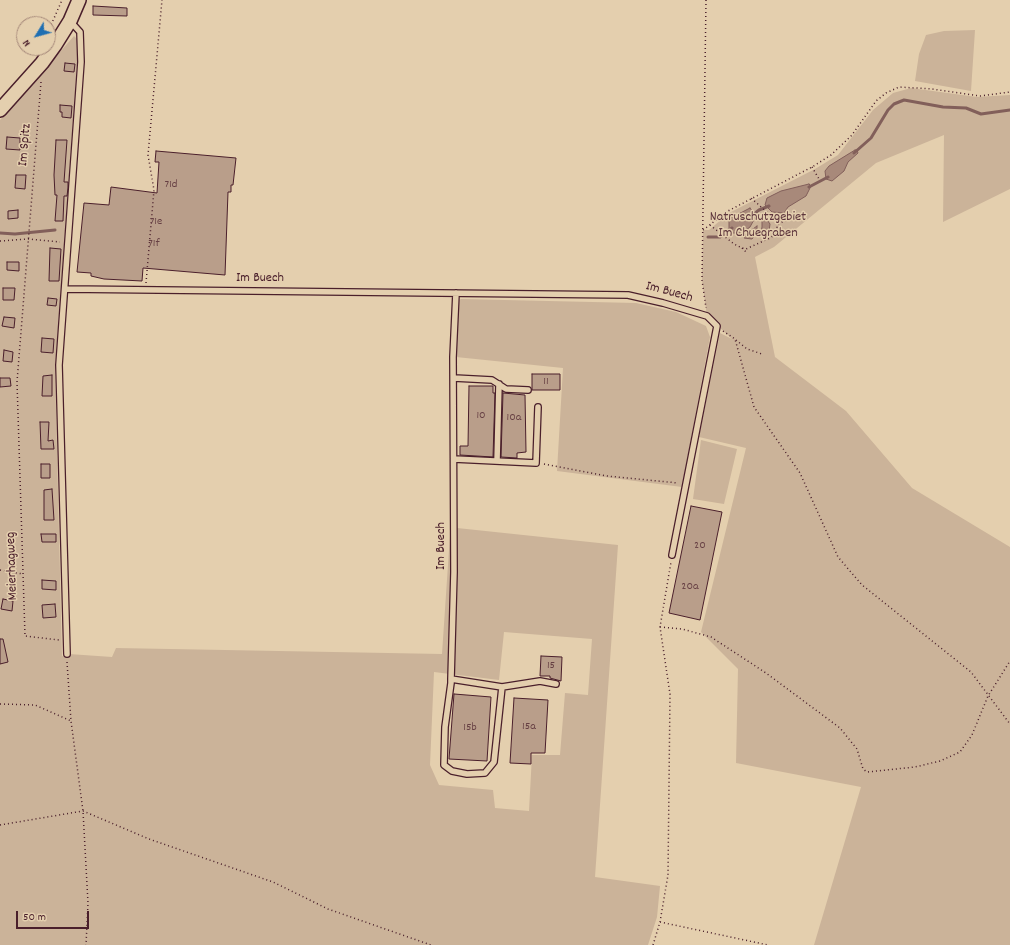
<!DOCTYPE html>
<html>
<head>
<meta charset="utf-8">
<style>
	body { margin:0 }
	#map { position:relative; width:1010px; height:945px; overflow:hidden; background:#e4cfae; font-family:Dekko,sans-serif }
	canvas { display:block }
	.north { position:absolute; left:16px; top:16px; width:40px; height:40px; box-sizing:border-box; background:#e4cfae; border:1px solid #a6897a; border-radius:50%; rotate:233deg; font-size:11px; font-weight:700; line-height:16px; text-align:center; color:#4a1f2b }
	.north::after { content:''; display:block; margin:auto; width:14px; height:18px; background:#1f6fb2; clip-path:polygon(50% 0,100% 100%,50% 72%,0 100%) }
	.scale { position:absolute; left:16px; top:911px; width:73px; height:18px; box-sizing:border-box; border:2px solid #4a1f2b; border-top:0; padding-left:5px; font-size:12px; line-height:14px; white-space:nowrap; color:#4a1f2b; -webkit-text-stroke:3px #e4cfae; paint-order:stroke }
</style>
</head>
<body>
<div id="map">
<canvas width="1010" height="945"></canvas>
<div class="north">N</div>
<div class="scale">50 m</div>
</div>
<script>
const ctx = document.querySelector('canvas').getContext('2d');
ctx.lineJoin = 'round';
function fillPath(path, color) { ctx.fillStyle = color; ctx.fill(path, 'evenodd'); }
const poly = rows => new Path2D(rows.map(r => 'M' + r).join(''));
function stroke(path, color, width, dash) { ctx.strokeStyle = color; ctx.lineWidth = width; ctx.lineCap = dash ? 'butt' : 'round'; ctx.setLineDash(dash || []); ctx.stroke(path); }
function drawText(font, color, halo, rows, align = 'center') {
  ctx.font = font + ' Dekko,sans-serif'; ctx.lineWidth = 3; ctx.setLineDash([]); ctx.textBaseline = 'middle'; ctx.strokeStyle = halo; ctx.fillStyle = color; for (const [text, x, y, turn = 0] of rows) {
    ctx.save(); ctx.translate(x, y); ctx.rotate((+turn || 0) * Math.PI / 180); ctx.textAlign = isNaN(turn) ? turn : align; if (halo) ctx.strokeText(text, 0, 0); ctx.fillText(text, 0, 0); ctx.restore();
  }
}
fillPath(poly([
	[975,30,971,91,915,81,919,54,926,35,944,31],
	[74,36,77,39,77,64,55,370,62,656,67,657,69,654,112,657,116,648,442,654,450,535,457,528,618,545,595,877,660,886,657,917,648,945,0,945,0,120],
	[504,632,592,639,588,695,565,693,560,755,532,755,529,811,495,808,493,790,439,785,430,765,434,672,499,680],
	[911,88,977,97,1010,95,1010,189,943,222,944,135,876,163,774,247,755,257,775,357,846,411,912,488,1010,547,1010,945,814,945,861,787,736,763,738,669,701,632,746,448,699,437,720,333,732,339,707,316,702,280,703,230,709,230,729,213,815,169,838,155,873,110,893,93],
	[461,299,636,303,676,312,706,326,710,337,682,487,557,471,563,368,456,357,457,301],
	[701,440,737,449,724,504,693,499]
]), '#cbb399');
const water = poly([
	[855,150,857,150,858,153,848,162,844,171,832,181,826,179,825,171,829,166,855,150],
	[809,184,811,186,806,196,788,207,784,213,772,212,765,205,767,198,781,191,809,184],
	[750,208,756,216,750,227,742,233,732,233,729,230,729,219,750,208],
	[765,217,770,224,769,231,764,235,761,232,762,227,762,218,765,217],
	[757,226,757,233,752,239,744,238,746,234,757,226]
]);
fillPath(water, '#a8897a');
stroke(water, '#825f5a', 1);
stroke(poly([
	[854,153,871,138,888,110,894,104,904,100,943,107,966,108,981,114,1010,110],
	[809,187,828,177],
	[753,215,759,210,769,206],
	[0,233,15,234,55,230],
	[708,237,720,237,732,228]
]), '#825f5a', 3);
const building = poly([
	[93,6,127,8,127,16,93,15,93,6],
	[65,63,75,64,74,72,64,71,65,63],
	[60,105,72,106,71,118,62,117,62,112,60,112,60,105],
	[7,137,20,138,20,150,6,149,7,137],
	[56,140,67,140,64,182,68,182,68,188,67,196,64,196,63,221,55,221,57,195,55,195,54,175,56,140],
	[156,151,236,158,233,185,231,185,231,192,228,192,225,275,143,268,142,281,104,279,91,276,91,273,77,272,84,203,109,205,111,187,157,193,159,162,155,162,156,151],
	[16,175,26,175,25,189,15,188,16,175],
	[18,210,18,218,8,219,8,211,18,210],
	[50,248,61,249,59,281,49,281,50,248],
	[7,262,19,262,19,271,7,270,7,262],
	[3,288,15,288,14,300,3,300,3,288],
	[48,298,57,299,56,306,47,305,48,298],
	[4,317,15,318,14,328,2,326,4,317],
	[42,338,54,339,53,353,41,352,42,338],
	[4,350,13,352,12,362,3,361,4,350],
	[532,374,560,374,560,390,532,390,532,374],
	[52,375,52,396,42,396,43,376,52,375],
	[0,378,10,378,11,386,0,387,0,378],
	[469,386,493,386,493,393,495,393,493,457,460,455,460,446,468,446,469,386],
	[503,393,525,395,526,452,517,453,517,458,501,457,503,393],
	[40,422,49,422,48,441,53,440,54,449,41,449,40,422],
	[41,464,50,464,50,478,41,478,41,464],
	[52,489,54,520,44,520,44,490,52,489],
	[691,506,722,512,700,620,669,613,691,506],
	[41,534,56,534,56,542,42,542,41,534],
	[42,580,56,581,56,590,42,589,42,580],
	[3,599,13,601,12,611,1,609,3,599],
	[55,604,56,617,43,618,42,605,55,604],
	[0,639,3,639,8,662,0,664,0,639],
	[541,656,562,657,561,681,550,678,550,676,540,676,541,656],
	[454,694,491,697,487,761,449,759,454,694],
	[514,698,548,700,545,753,531,753,531,764,510,763,514,698]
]);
fillPath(building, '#b99e8a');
stroke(building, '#4a1f2b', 1);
const service = poly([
	[65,289,628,295,663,303,707,316,717,326,672,555],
	[454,378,492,380,506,389,528,390],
	[454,459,536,463,538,407],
	[497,461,499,384],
	[67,654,59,365,81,62,80,32,70,21],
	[451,679,502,687,494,762,485,773,467,774,452,771,444,765,445,727,451,683,451,679,454,572,453,357,456,293],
	[502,687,540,681,556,684]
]);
const tertiary = poly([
	[0,110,42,63,55,45,70,21,79,0]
]);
stroke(service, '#4a1f2b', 8);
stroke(tertiary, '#4a1f2b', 16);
stroke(poly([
	[706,0,702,280,706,308],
	[48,32,62,0],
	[41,82,17,382,25,636,59,640],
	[812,167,819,179],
	[778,224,795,216],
	[710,225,734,244,742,248,746,249,770,238,777,233,777,221,751,198],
	[703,230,728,211,812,167,831,155,852,135,876,101,886,93,899,87,932,89,980,96,1010,92],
	[0,241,28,239,60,242],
	[742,248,746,252],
	[146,283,154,190,148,155,162,0],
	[723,331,735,339,754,407,800,473,838,557,862,585,971,672,1010,724],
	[736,340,747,349,762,354],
	[544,464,607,476,678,483],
	[0,570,23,574],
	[660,627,682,629,711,637,766,673,840,728,857,749,863,769,867,772,915,767,940,761,960,752,972,735,988,696,1010,661],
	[67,662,71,721,83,811,88,903,86,945],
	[0,704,35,705,71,721],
	[0,825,83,811,149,839,273,882,328,909,431,945],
	[660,922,768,945],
	[653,945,660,922,668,875,670,694,660,627,671,562]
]), '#4a1f2b', 1.5, [1, 3]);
stroke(service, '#e4cfae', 5.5);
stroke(tertiary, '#e4cfae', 13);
drawText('12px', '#663f43', null, [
	["71d",171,185],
	["71e",156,222],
	["71f",154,244],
	["11",546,382],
	["10",481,416],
	["10a",514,418],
	["20",700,546],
	["20a",690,587],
	["15",551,666],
	["15a",529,727],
	["15b",470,728]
]);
drawText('14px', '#4a1f2b', '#e4cfae', [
	["Im Spitz",26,145,-85],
	["Im Buech",260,279],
	["Im Buech",669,293,15],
	["Im Buech",442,546,-90],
	["Meierhagweg",13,566,-92]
]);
drawText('14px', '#5d353c', '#e4cfae', [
	["Natruschutzgebiet",758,218],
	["Im Chuegraben",758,234]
]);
</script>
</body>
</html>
